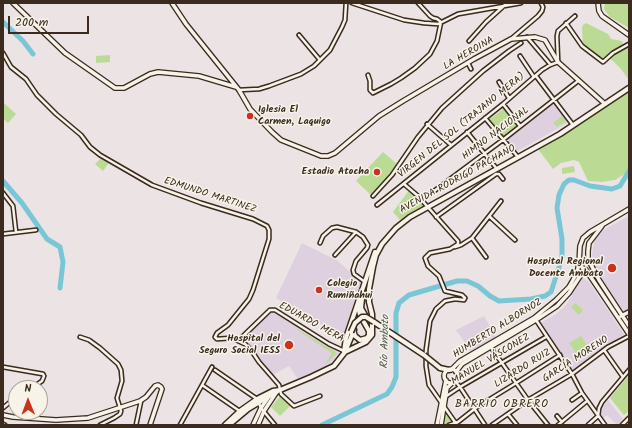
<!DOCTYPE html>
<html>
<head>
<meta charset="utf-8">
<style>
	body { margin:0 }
	#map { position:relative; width:632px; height:428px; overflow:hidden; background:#ece3e4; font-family:Kalam,sans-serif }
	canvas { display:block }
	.frame { position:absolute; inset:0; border:4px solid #3b2a1e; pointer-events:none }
	.north { position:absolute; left:8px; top:380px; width:40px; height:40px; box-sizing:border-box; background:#f7f3e8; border:1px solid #aca397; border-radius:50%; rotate:359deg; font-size:11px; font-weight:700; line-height:16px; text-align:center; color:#3b2a1e }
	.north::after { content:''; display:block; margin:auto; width:14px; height:18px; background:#c8321e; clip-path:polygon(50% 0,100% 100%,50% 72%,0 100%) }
	.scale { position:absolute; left:8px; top:16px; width:81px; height:18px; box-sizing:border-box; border:2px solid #3b2a1e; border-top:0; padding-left:5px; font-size:12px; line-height:14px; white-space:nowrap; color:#3b2a1e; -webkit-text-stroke:3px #f7f3e8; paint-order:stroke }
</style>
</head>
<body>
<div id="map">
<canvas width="632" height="428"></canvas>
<div class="frame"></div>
<div class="north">N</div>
<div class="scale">200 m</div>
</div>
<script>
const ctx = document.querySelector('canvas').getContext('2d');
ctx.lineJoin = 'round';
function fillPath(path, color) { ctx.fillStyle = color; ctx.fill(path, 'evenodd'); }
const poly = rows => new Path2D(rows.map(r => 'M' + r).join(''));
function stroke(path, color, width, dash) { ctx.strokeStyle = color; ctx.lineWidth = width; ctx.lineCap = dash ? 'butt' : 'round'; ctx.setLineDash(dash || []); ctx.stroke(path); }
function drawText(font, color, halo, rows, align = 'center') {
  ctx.font = font + ' Kalam,sans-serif'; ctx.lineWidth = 3; ctx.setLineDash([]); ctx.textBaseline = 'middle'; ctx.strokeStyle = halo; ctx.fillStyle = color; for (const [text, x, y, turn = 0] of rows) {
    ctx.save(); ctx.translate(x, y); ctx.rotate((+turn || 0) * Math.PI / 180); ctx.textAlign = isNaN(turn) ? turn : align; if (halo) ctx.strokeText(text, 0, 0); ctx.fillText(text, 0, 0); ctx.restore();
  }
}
fillPath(poly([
	[555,102,569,122,516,152,506,139],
	[629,216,629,309,624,312,599,274,593,261,592,254,595,238,605,229],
	[302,243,338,261,361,282,344,338,276,298],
	[583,278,589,282,624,334,573,370,540,323,555,315,566,305,580,282],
	[275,310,329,346,338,349,339,353,330,364,325,367,298,379,289,366,271,376,259,362,253,348,242,340,243,337,270,311],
	[484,316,496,337,471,352,456,330],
	[608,400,623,419,617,425,607,415,603,418,600,413,601,409]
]), '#dfd0df');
fillPath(poly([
	[605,3,629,3,629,28,610,17,604,9],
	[586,23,608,34,611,39,622,41,623,45,601,59,583,46,582,28,583,25],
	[626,46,629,46,629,80,621,69,609,57],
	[110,55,110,62,96,63,96,56],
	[629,89,629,168,626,173,615,180,602,182,588,181,579,162,574,160,561,163,553,169,538,149],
	[4,103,16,114,8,123,3,119,3,105],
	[503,107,518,125,503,137,489,119,490,117,491,118,502,110,501,108],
	[562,116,566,121,557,127,553,123],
	[383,152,397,164,372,196,356,181],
	[101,158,109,163,103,171,95,164],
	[574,166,575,172,562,174,562,168],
	[410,189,426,205,400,220,393,212],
	[575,303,583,310,579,315,571,307],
	[297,329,327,347,335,351,336,354,325,365,332,353,297,330],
	[581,336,587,345,576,353,569,343],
	[629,375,629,411,624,415,610,398],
	[281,395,291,405,280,416,271,407],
	[445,412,453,422,449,425,443,425]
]), '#bbdb94');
stroke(poly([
	[3,22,23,41,33,54],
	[3,181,22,203,47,239,60,247,63,262,60,288],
	[322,425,387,394,392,387,396,377,396,313,399,303,409,295,457,281,467,281,478,286,490,296,499,301,531,299,545,296,551,292,562,258,562,239,557,208,559,195,564,184,569,180,574,180,590,186,612,189,620,186,629,171]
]), '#79c7d6', 5);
const street = poly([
	[352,3,404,20,424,23,438,24,458,14,521,3],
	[566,23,582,46,603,62,613,53,629,44],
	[299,35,320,60],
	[527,37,550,64],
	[511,39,538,16,542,11,543,7,541,3],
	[469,41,486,22,507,3],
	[3,53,11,67,26,79,37,95,56,114,81,135,90,147,100,155,152,185,201,203,253,219,267,226,269,230,269,239,253,290,249,299,228,325,217,333,215,337,217,339,232,338,245,344,251,350,259,362,279,385,281,394,294,406,320,396],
	[520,56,534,77],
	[468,63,471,69],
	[368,75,370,81,370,90,373,93,391,84,401,78,415,68,430,54,437,41,441,22,437,19,433,18,430,16,418,3],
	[536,76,573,125],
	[499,82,509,98],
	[239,90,259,89,269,86,301,74,314,66,330,50,342,27,345,20,346,3],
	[503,104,520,126],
	[485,118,518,157],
	[427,124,451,145],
	[467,132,497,169],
	[404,184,418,196,458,241,458,244,450,249,430,253,425,258,428,266,439,276,445,291,462,295,465,298],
	[3,193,13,206,16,232],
	[373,196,392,175,418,137,442,108,483,71,509,51,521,43],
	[422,200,504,139,578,81],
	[377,205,503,104,542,70,550,65,558,62,557,36,558,31,575,16],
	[489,216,515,240],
	[436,217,496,174,499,174,503,179],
	[3,234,36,230],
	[472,238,486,257],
	[320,243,323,236,332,228,337,227,356,232,363,237,368,245,367,248,356,261,353,270,354,274,365,282],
	[455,247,461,245,472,238,501,201],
	[335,255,356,232],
	[536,320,572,374,582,393,605,425],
	[80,337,89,340,100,348,118,364,121,370,122,381,117,398,121,411,120,414,114,418,100,425],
	[239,340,270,310,275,310,329,344,344,351],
	[490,346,528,400,548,425],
	[604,350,623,377],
	[3,367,43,374,44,376,42,381,32,388],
	[215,370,257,399,261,408,275,425],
	[455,381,460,387,485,425],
	[202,385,241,412],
	[445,397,460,387,546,337],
	[572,400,582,393],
	[3,408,16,397],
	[508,414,517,425],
	[557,416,562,422],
	[3,424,5,425],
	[136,425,141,401],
	[180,425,212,367],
	[449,425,458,422,477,407,513,385,560,355],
	[457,425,429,385,426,366,426,350,430,321,436,309,445,301,455,299,464,300,465,298],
	[492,425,528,400,572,374,608,347,629,336],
	[558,425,587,401],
	[588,425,598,416,599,408,602,402,629,370],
	[622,425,629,418]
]);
const secondary = poly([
	[13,3,65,53,115,88,124,88,150,74,158,72,199,76,236,87],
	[172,3,186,24,239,90,250,109,272,132,281,140,321,156,328,156,335,153,379,116,403,101,474,59,511,39,535,37,545,40,558,62,605,104],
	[598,3,599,11,602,16,629,35],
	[602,226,589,243,588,251,588,259,599,280,629,326],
	[584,270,579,263,580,246,583,238,590,232,629,209],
	[586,270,629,334],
	[621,316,629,312],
	'444 376a7 7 0 1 1 14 0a7 7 0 1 1-14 0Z',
	[451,370,460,361,534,318,556,300,569,287,577,273,579,263],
	[456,372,462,364,536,320,557,306,569,293,584,270],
	[3,415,13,417,56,420,88,418,140,401,146,397,155,386,158,385,161,387,162,389,150,425],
	[253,425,261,408,268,398],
	[258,425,264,411,276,393],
	[437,425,446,380],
	[441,425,447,388,452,383]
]);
const primary = poly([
	[362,299,361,308,366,317],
	[374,322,424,355],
	[354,333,355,336,360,340,367,338,369,335,369,331,360,315,358,306],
	[344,351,346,338,375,252],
	[345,352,366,342,372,335,372,314,369,302,369,289,373,267,376,255,382,244,396,228,410,217,560,134,629,88],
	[440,368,449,370],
	[225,425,240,411,257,399,273,391,280,390,311,377,334,366,345,352,354,330],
	[229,425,248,409,278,391]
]);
stroke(street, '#3b2a1e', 5.5);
stroke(secondary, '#3b2a1e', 6);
stroke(primary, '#3b2a1e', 7);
stroke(street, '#f7f3e8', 2.5);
stroke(secondary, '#f7f3e8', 3.5);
stroke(primary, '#f7f3e8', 4);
const primaryBridge = poly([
	[351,332,355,323,362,317,366,317,374,322],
	[424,355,440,368]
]);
stroke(primaryBridge, '#3b2a1e', 7, []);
stroke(primaryBridge, '#f7f3e8', 4);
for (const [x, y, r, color] of [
	[250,116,4,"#c8321e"],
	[377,172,4,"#c8321e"],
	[612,268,5,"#c8321e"],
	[319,290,4,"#c8321e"],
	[289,345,5,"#c8321e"]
]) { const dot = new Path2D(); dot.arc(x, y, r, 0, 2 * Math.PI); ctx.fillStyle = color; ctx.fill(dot); stroke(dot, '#f7f3e8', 1.5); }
drawText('10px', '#3b2a1e', '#f7f3e8', [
	["LA HEROINA",469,54,-30],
	["VIRGEN DEL SOL (TRAJANO MERA)",462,126,-39],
	["HIMNO NACIONAL",496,134,-37],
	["AVENIDA RODRIGO PACHANO",458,180,-29],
	["EDMUNDO MARTINEZ",210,196,18],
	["EDUARDO MERA",311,323,29],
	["HUMBERTO ALBORNOZ",498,329,-32],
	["MANUEL VÁSCONEZ",491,360,-31],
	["GARCÍA MORENO",576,360,-33],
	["LIZARDO RUIZ",523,369,-32]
]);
drawText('bold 10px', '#3b2a1e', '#f7f3e8', [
	["Iglesia El",258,110,"left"],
	["Carmen, Laquigo",258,122,"left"],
	["Estadio Atocha",369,172],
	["Hospital Regional",603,262],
	["Docente Ambato",603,274],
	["Colegio",327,284,"left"],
	["Rumiñahui",327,296,"left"],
	["Hospital del",280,339],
	["Seguro Social IESS",280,351]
], 'right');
drawText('italic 11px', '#4e5955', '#f7f3e8', [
	["Río Ambato",386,342,-89]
]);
ctx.letterSpacing = '1px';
drawText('11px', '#3b2a1e', '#f7f3e8', [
	["BARRIO OBRERO",502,405]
]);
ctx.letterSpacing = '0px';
</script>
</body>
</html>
